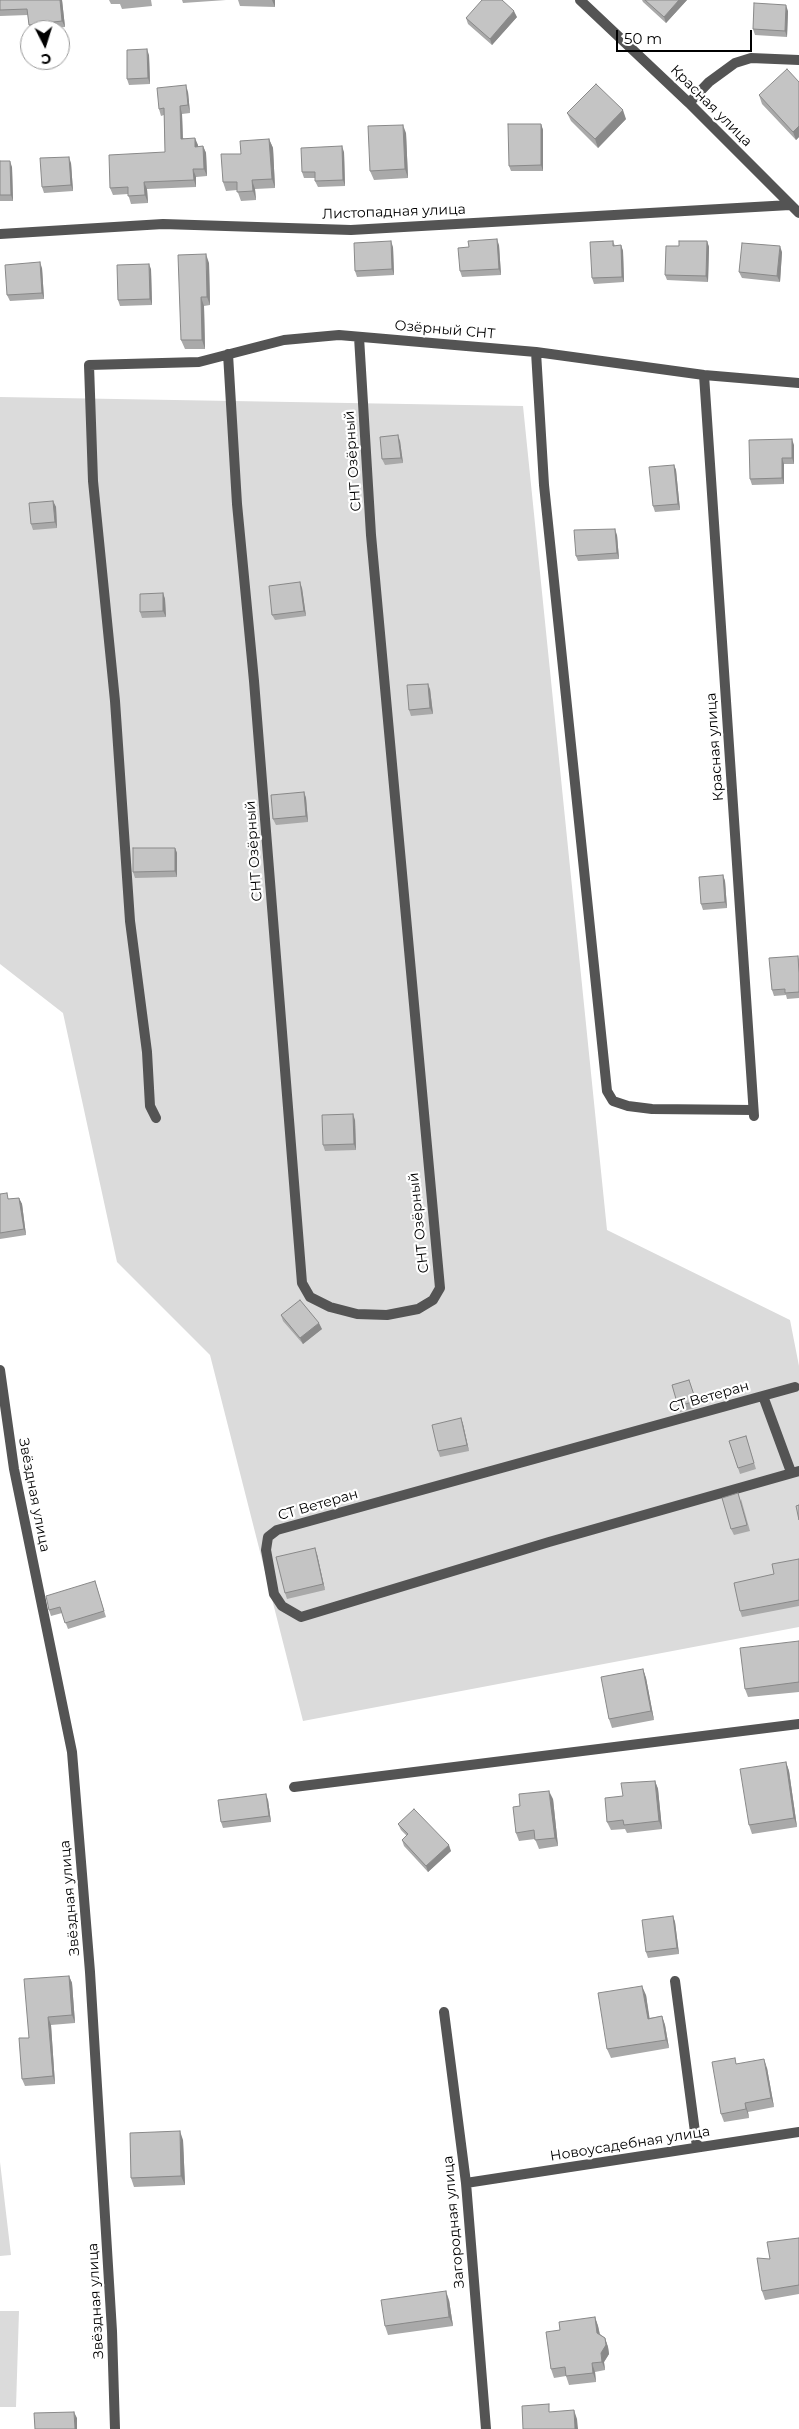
<!DOCTYPE html>
<html>
<head>
<meta charset="utf-8">
<style>
	body { margin:0 }
	#map { position:relative; width:799px; height:2429px; overflow:hidden; background:#fff; font-family:Montserrat,sans-serif }
	canvas { display:block }
	.north { position:absolute; left:20px; top:20px; width:50px; height:50px; box-sizing:border-box; background:#fff; border:1px solid #999; border-radius:50%; rotate:175deg; font-size:14px; font-weight:700; line-height:20px; text-align:center; color:#000 }
	.north::after { content:''; display:block; margin:auto; width:18px; height:22px; background:#000; clip-path:polygon(50% 0,100% 100%,50% 72%,0 100%) }
	.scale { position:absolute; left:616px; top:30px; width:136px; height:22px; box-sizing:border-box; border:2px solid #000; border-top:0; padding-left:6px; font-size:15px; line-height:18px; white-space:nowrap; color:#000; -webkit-text-stroke:4px #fff; paint-order:stroke }
</style>
</head>
<body>
<div id="map">
<canvas width="799" height="2429"></canvas>
<div class="north">С</div>
<div class="scale">50 m</div>
</div>
<script>
const ctx = document.querySelector('canvas').getContext('2d');
ctx.lineJoin = 'round';
function fillPath(path, color) { ctx.fillStyle = color; ctx.fill(path, 'evenodd'); }
const poly = rows => new Path2D(rows.map(r => 'M' + r).join(''));
function stroke(path, color, width, dash) { ctx.strokeStyle = color; ctx.lineWidth = width; ctx.lineCap = dash ? 'butt' : 'round'; ctx.setLineDash(dash || []); ctx.stroke(path); }
function drawText(font, color, halo, rows, align = 'center') {
  ctx.font = font + ' Montserrat,sans-serif'; ctx.lineWidth = 4.5; ctx.setLineDash([]); ctx.textBaseline = 'middle'; ctx.strokeStyle = halo; ctx.fillStyle = color; for (const [text, x, y, turn = 0] of rows) {
    ctx.save(); ctx.translate(x, y); ctx.rotate((+turn || 0) * Math.PI / 180); ctx.textAlign = isNaN(turn) ? turn : align; if (halo) ctx.strokeText(text, 0, 0); ctx.fillText(text, 0, 0); ctx.restore();
  }
}
fillPath(poly([
	[0,397,523,406,607,1230,790,1320,799,1366,799,1627,303,1721,210,1355,117,1262,63,1013,0,964],
	[0,2162,11,2255,0,2256],
	[0,2311,19,2311,16,2407,0,2407]
]), '#dbdbdb');
stroke(poly([
	[580,0,689,103,799,213],
	[689,103,709,82,735,63,751,58,799,60],
	[0,234,163,224,351,230,790,205],
	[536,352,544,485,607,1091,613,1101,628,1106,652,1109,753,1110],
	[228,354,237,504,254,681,302,1283,310,1297,330,1307,357,1314,387,1315,418,1309,433,1300,440,1288,371,535,359,337],
	[704,375,754,1116],
	[156,1118,150,1106,147,1052,130,921,115,701,93,481,89,365,199,362,284,340,339,335,536,352,704,375,799,383],
	[0,1370,14,1469,72,1752,90,1972,112,2331,115,2429],
	[795,1387,277,1530,268,1537,266,1550,274,1594,282,1606,301,1617,549,1542,799,1471],
	[763,1396,791,1472],
	[294,1787,799,1724],
	[675,1981,697,2147],
	[444,2012,466,2183,486,2429],
	[466,2183,799,2132]
]), '#545454', 10);
fillPath(poly([
	[0,0,62,0,65,27,31,30,29,25,28,15,0,16],
	[109,0,151,0,152,6,122,9,120,4,111,4],
	[182,0,226,0,183,3],
	[238,0,275,0,275,7,240,6],
	[642,0,687,0,666,23,643,2],
	[788,11,787,37,755,35,753,29],
	[517,17,492,45,468,24,466,18],
	[149,55,150,84,129,85,127,79],
	[799,82,799,137,796,140,762,104,759,95],
	[188,92,190,113,182,114,183,138,198,145,198,147,203,146,206,153,207,176,196,177,196,187,147,189,148,203,131,204,128,194,113,195,110,188,165,152,164,115,161,116,159,109],
	[567,113,626,119,598,148,571,121],
	[541,124,543,130,543,171,511,171,509,166],
	[406,133,408,178,374,180,370,171],
	[269,139,273,148,275,188,255,189,256,200,241,201,237,190,226,191,223,182,241,154],
	[344,152,345,186,318,187,315,181,315,178,304,178,302,172],
	[0,161,12,167,13,201,0,201],
	[71,163,73,191,44,193,42,187],
	[613,241,615,246,621,245,623,251,624,282,594,284,592,278],
	[707,241,709,247,708,282,667,280,665,275,679,246],
	[499,245,501,275,462,277,460,271],
	[393,247,394,275,357,277,355,271],
	[782,252,780,282,742,278,739,272],
	[209,263,210,305,204,306,205,349,185,349,181,340],
	[42,268,44,299,10,301,7,295],
	[151,269,152,305,120,306,118,300],
	[400,441,403,463,385,465,382,459],
	[794,445,794,464,784,464,784,484,752,485,750,479],
	[674,465,676,470,680,510,655,512,653,506],
	[53,501,56,507,57,528,33,530,31,524],
	[617,535,619,559,578,561,576,556],
	[302,588,306,616,275,620,272,615],
	[163,593,165,599,166,617,142,618,140,612],
	[430,689,433,714,411,716,409,710],
	[304,792,306,798,308,822,276,825,273,819],
	[175,848,177,853,177,877,135,878,133,872],
	[723,875,725,881,727,908,703,910,701,904],
	[798,956,799,960,799,998,787,999,786,995,774,996,772,990],
	[355,1120,356,1150,325,1151,323,1145],
	[0,1194,9,1199,19,1198,22,1204,26,1235,0,1239],
	[281,1315,322,1329,303,1344,283,1321],
	[689,1380,698,1407,680,1412,672,1385],
	[461,1418,463,1424,469,1451,440,1457,438,1451],
	[746,1436,756,1469,740,1474,729,1441],
	[741,1499,750,1531,734,1535,731,1529],
	[317,1554,325,1590,287,1599,285,1593],
	[799,1559,799,1606,742,1617,740,1611,774,1574],
	[95,1581,106,1617,68,1629,62,1613,51,1616,49,1610],
	[799,1641,799,1692,748,1697,745,1689],
	[643,1669,646,1678,654,1720,612,1728,609,1719],
	[786,1762,789,1771,797,1827,752,1834,749,1825],
	[655,1781,658,1789,662,1829,627,1833,625,1829,611,1830,607,1822,623,1796],
	[553,1799,558,1846,539,1849,535,1839,519,1841,516,1833,520,1806],
	[268,1800,271,1822,223,1828,221,1822],
	[398,1824,451,1851,428,1872,404,1846,402,1840,407,1836,401,1830],
	[673,1916,675,1922,679,1954,648,1958,646,1952],
	[69,1976,72,1983,75,2023,51,2025,55,2084,25,2086,22,2079,29,2038],
	[646,1995,649,2018,662,2016,665,2025,669,2048,611,2058,607,2049],
	[737,2064,767,2068,774,2107,748,2112,749,2118,724,2122,721,2114],
	[183,2140,185,2185,134,2187,131,2178],
	[799,2238,799,2294,765,2300,762,2291,770,2259],
	[449,2300,453,2326,388,2335,385,2326],
	[595,2317,598,2326,600,2334,605,2338,608,2347,609,2354,604,2362,605,2370,595,2372,596,2382,569,2385,566,2376,554,2378,551,2369,560,2330]
]), '#a9a9a9');
fillPath(poly([
	[60,0,62,0,65,27,62,21],
	[272,0,275,0,275,7],
	[679,0,687,0,666,23,664,17],
	[786,5,788,11,787,37,785,31],
	[514,11,517,17,492,45,490,39],
	[147,49,149,55,150,84,148,78],
	[186,85,188,92,190,113,188,105],
	[180,106,182,114,183,146,181,139],
	[623,110,626,119,598,148,595,139],
	[541,124,543,130,543,171,541,165],
	[403,125,406,133,408,178,405,169],
	[799,126,799,137,796,140,793,132],
	[195,138,198,145,198,154,195,147],
	[269,139,273,148,275,188,272,179],
	[203,146,206,153,207,176,204,169],
	[342,146,344,152,345,186,343,180],
	[69,157,71,163,73,191,71,185],
	[10,161,12,167,13,201,11,195],
	[193,169,196,177,196,187,194,180],
	[252,180,255,189,256,200,253,191],
	[144,182,147,189,148,203,145,195],
	[497,239,499,245,501,275,499,269],
	[391,241,393,247,394,275,392,269],
	[707,241,709,247,708,282,706,276],
	[621,245,623,251,624,282,622,277],
	[780,246,782,252,780,282,777,276],
	[206,254,209,263,210,305,207,297],
	[40,262,42,268,44,299,42,293],
	[149,264,151,269,152,305,150,299],
	[201,297,204,306,205,349,202,340],
	[398,435,400,441,403,463,401,458],
	[792,439,794,445,794,464,792,458],
	[782,458,784,464,784,484,782,478],
	[674,465,676,470,680,510,678,504],
	[53,501,56,507,57,528,55,522],
	[615,529,617,535,619,559,617,553],
	[300,582,302,588,306,616,304,611],
	[163,593,165,599,166,617,163,611],
	[428,684,430,689,433,714,430,708],
	[304,792,306,798,308,822,306,816],
	[175,848,177,853,177,877,175,871],
	[723,875,725,881,727,908,725,902],
	[353,1114,355,1120,356,1150,354,1144],
	[19,1198,22,1204,26,1235,24,1229],
	[319,1323,322,1329,303,1344,300,1338],
	[461,1418,463,1424,469,1451,467,1445],
	[315,1548,317,1554,325,1590,323,1584],
	[643,1669,646,1678,654,1720,651,1711],
	[786,1762,789,1771,797,1827,794,1818],
	[655,1781,658,1789,662,1829,659,1821],
	[549,1791,553,1799,558,1846,555,1838],
	[266,1794,268,1800,271,1822,269,1816],
	[449,1845,451,1851,428,1872,426,1866],
	[673,1916,675,1922,679,1954,677,1948],
	[69,1976,72,1983,75,2023,72,2015],
	[642,1986,646,1995,651,2027,648,2019],
	[662,2016,665,2025,669,2048,666,2040],
	[48,2017,51,2025,55,2084,53,2076],
	[764,2059,767,2068,774,2107,771,2098],
	[745,2103,748,2112,749,2118,746,2109],
	[180,2131,183,2140,185,2185,181,2176],
	[446,2291,449,2300,453,2326,449,2317],
	[595,2317,598,2326,601,2342,597,2333],
	[605,2338,608,2347,609,2354,604,2362,605,2370,602,2362,601,2353],
	[592,2363,595,2372,596,2382,593,2373],
	[574,2410,577,2419,578,2429,575,2429],
	[74,2412,77,2418,77,2429,75,2429]
]), '#898989');
const building = poly([
	[0,0,60,0,62,21,29,25,27,9,0,10,0,0],
	[482,0,502,0,514,11,490,39,466,18,482,0],
	[645,0,679,0,664,17,645,0],
	[754,3,786,5,785,31,753,29,754,3],
	[147,49,148,78,127,79,127,50,147,49],
	[787,69,799,82,799,126,793,132,759,95,787,69],
	[596,84,623,110,595,139,567,113,596,84],
	[186,85,188,105,180,106,181,139,195,138,195,147,203,146,204,169,193,169,194,180,144,182,145,195,128,196,128,187,110,188,109,155,165,152,164,108,159,109,157,88,186,85],
	[508,124,541,124,541,165,509,166,508,124],
	[403,125,405,169,370,171,368,126,403,125],
	[269,139,272,179,252,180,253,191,237,192,237,182,223,182,221,154,241,154,240,141,269,139],
	[342,146,343,180,315,181,315,172,302,172,301,148,342,146],
	[69,157,71,185,42,187,40,158,69,157],
	[0,161,10,161,11,195,0,195,0,161],
	[497,239,499,269,460,271,458,248,469,247,468,241,497,239],
	[391,241,392,269,355,271,354,243,391,241],
	[613,241,613,246,621,245,622,277,592,278,590,242,613,241],
	[679,241,707,241,706,276,665,275,666,246,679,246,679,241],
	[742,243,780,246,777,276,739,272,742,243],
	[206,254,207,297,201,297,202,340,181,340,178,255,206,254],
	[40,262,42,293,7,295,5,265,40,262],
	[149,264,150,299,118,300,117,265,149,264],
	[398,435,401,458,382,459,380,437,398,435],
	[792,439,792,458,782,458,782,478,750,479,749,440,792,439],
	[674,465,678,504,653,506,649,467,674,465],
	[53,501,55,522,31,524,29,503,53,501],
	[615,529,617,553,576,556,574,530,615,529],
	[300,582,304,611,272,615,269,586,300,582],
	[163,593,163,611,140,612,140,594,163,593],
	[428,684,430,708,409,710,407,685,428,684],
	[304,792,306,816,273,819,271,795,304,792],
	[133,848,175,848,175,871,133,872,133,848],
	[723,875,725,902,701,904,699,877,723,875],
	[798,956,799,973,799,992,785,993,785,989,772,990,769,958,798,956],
	[353,1114,354,1144,323,1145,322,1115,353,1114],
	[7,1193,8,1199,19,1198,24,1229,0,1233,0,1194,7,1193],
	[300,1300,319,1323,300,1338,281,1315,300,1300],
	[689,1380,696,1401,678,1406,672,1385,689,1380],
	[461,1418,467,1445,438,1451,432,1425,461,1418],
	[746,1436,754,1463,738,1468,729,1441,746,1436],
	[738,1493,747,1525,731,1529,722,1498,738,1493],
	[799,1505,799,1520,796,1506,799,1505],
	[315,1548,323,1584,285,1593,276,1557,315,1548],
	[799,1559,799,1600,740,1611,734,1583,774,1574,772,1564,799,1559],
	[95,1581,104,1611,65,1623,60,1607,49,1610,46,1596,95,1581],
	[799,1641,799,1682,745,1689,740,1648,799,1641],
	[643,1669,651,1711,609,1719,601,1677,643,1669],
	[786,1762,794,1818,749,1825,740,1769,786,1762],
	[655,1781,659,1821,624,1825,623,1820,607,1822,605,1798,623,1796,621,1783,655,1781],
	[549,1791,555,1838,535,1840,534,1830,516,1833,513,1807,520,1806,519,1794,549,1791],
	[266,1794,269,1816,221,1822,218,1800,266,1794],
	[414,1809,449,1845,426,1866,402,1840,408,1834,398,1824,414,1809],
	[673,1916,677,1948,646,1952,642,1920,673,1916],
	[69,1976,72,2015,48,2017,53,2076,22,2079,19,2038,29,2038,24,1979,69,1976],
	[642,1986,648,2019,662,2016,666,2040,607,2049,598,1993,642,1986],
	[735,2058,736,2064,764,2059,771,2098,745,2103,746,2109,721,2114,712,2062,735,2058],
	[180,2131,181,2176,131,2178,130,2133,180,2131],
	[799,2238,799,2285,762,2291,757,2258,770,2259,767,2242,799,2238],
	[446,2291,449,2317,385,2326,381,2300,446,2291],
	[595,2317,597,2333,605,2338,606,2345,601,2353,602,2362,592,2363,593,2373,566,2376,565,2367,551,2369,546,2332,560,2330,559,2322,595,2317],
	[549,2404,549,2412,574,2410,575,2429,523,2429,522,2406,549,2404],
	[74,2412,75,2429,35,2429,34,2413,74,2412]
]);
fillPath(building, '#c4c4c4');
stroke(building, '#898989', 1);
drawText('14px', '#000', '#fff', [
	["Красная улица",711,106,45],
	["Листопадная улица",394,212,-2],
	["Озёрный СНТ",445,330,5],
	["СНТ Озёрный",353,461,-94],
	["Красная улица",715,747,-94],
	["СНТ Озёрный",254,851,-94],
	["СНТ Озёрный",419,1223,-96],
	["СТ Ветеран",709,1397,-16],
	["Звёздная улица",34,1495,79],
	["СТ Ветеран",318,1505,-16],
	["Звёздная улица",70,1898,-95],
	["Новоусадебная улица",630,2144,-9],
	["Загородная улица",454,2222,-95],
	["Звёздная улица",96,2301,-93]
]);
</script>
</body>
</html>
